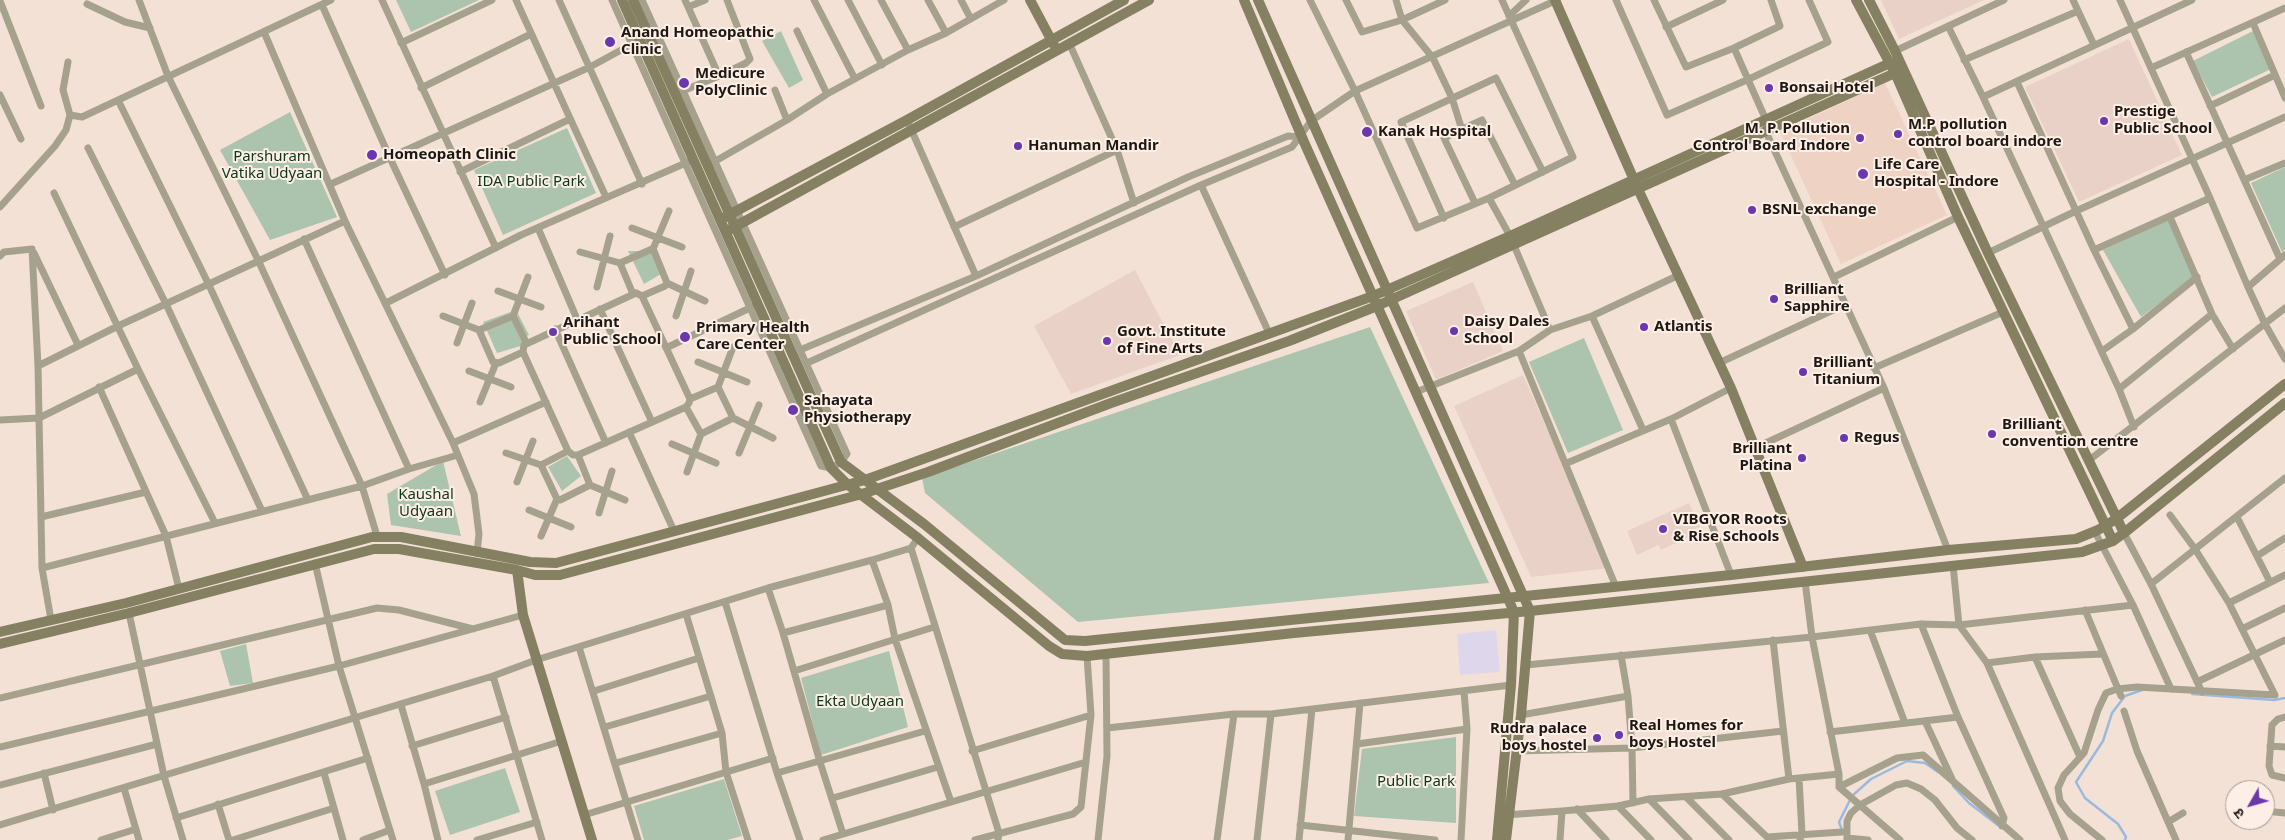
<!DOCTYPE html>
<html>
<head>
<meta charset="utf-8">
<style>
	body { margin:0 }
	#map { position:relative; width:2285px; height:840px; overflow:hidden; background:#f4e1d6; font-family:"Noto Sans","Noto Sans Devanagari",sans-serif }
	canvas { display:block }
	.north { position:absolute; left:2225px; top:780px; width:50px; height:50px; box-sizing:border-box; background:#feefe6; border:1px solid #a49992; border-radius:50%; rotate:232deg; font-size:14px; font-weight:700; line-height:20px; text-align:center; color:#1e1814 }
	.north::after { content:''; display:block; margin:auto; width:18px; height:22px; background:#6a37ae; clip-path:polygon(50% 0,100% 100%,50% 72%,0 100%) }
</style>
</head>
<body>
<div id="map">
<canvas width="2285" height="840"></canvas>
<div class="north">उ</div>
</div>
<script>
const ctx = document.querySelector('canvas').getContext('2d');
ctx.lineJoin = 'round';
function fillPath(path, color) { ctx.fillStyle = color; ctx.fill(path, 'evenodd'); }
const poly = rows => new Path2D(rows.map(r => 'M' + r).join(''));
function stroke(path, color, width, dash) { ctx.strokeStyle = color; ctx.lineWidth = width; ctx.lineCap = dash ? 'butt' : 'round'; ctx.setLineDash(dash || []); ctx.stroke(path); }
function drawText(font, color, halo, rows, align = 'center') {
  ctx.font = font + ' "Noto Sans",sans-serif'; ctx.lineWidth = 4; ctx.setLineDash([]); ctx.textBaseline = 'middle'; ctx.strokeStyle = halo; ctx.fillStyle = color; for (const [text, x, y, turn = 0] of rows) {
    ctx.save(); ctx.translate(x, y); ctx.rotate((+turn || 0) * Math.PI / 180); ctx.textAlign = isNaN(turn) ? turn : align; if (halo) ctx.strokeText(text, 0, 0); ctx.fillText(text, 0, 0); ctx.restore();
  }
}
fillPath(poly([
	[1496,630,1500,672,1460,675,1457,634]
]), '#ded7ec');
fillPath(poly([
	[1885,83,1947,215,1841,264,1780,132]
]), '#eed3c4');
fillPath(poly([
	[1881,0,1984,0,1899,39],
	[2129,39,2182,155,2079,202,2025,87],
	[1135,270,1180,355,1071,394,1034,326],
	[1473,282,1503,351,1436,380,1406,311],
	[1523,375,1609,568,1531,577,1454,406],
	[1689,503,1700,527,1688,532,1689,537,1661,550,1658,545,1637,555,1627,531]
]), '#ead1c8');
fillPath(poly([
	[396,0,479,0,411,32],
	[2255,30,2271,69,2212,97,2193,61],
	[781,31,803,80,789,88,762,41],
	[290,112,337,217,270,240,220,150],
	[567,128,596,193,503,235,474,170],
	[2285,167,2285,250,2282,252,2251,183],
	[2168,220,2195,276,2141,317,2103,250],
	[628,251,657,251,661,274,644,284],
	[516,310,529,335,521,338,524,345,497,353,483,322],
	[1370,327,1489,583,1078,622,925,493,922,478],
	[1584,338,1623,430,1568,453,1529,362],
	[567,456,581,476,562,491,548,467],
	[443,461,461,536,391,525,387,494],
	[246,644,253,683,230,686,220,651],
	[889,651,908,727,821,755,801,678],
	[1456,737,1456,823,1354,816,1362,749],
	[505,768,520,812,450,835,435,791],
	[724,779,742,836,727,840,644,840,634,806]
]), '#acc3ae');
stroke(poly([
	[2192,694,2274,700,2285,698],
	[1953,786,1969,803,1999,826],
	[1842,830,1839,822,1852,796,1871,779,1907,761,1925,763,1938,772],
	[2125,840,2126,837,2118,824,2085,798,2076,782,2103,741,2112,713,2125,696,2142,690]
]), '#9bb9df', 2.5);
stroke(poly([
	[139,0,168,76,258,260,362,486,377,536],
	[382,0,496,248],
	[516,0,606,197],
	[559,0,642,184],
	[612,0,821,466,831,468,841,462,847,454,642,0],
	[685,0,719,76],
	[814,0,855,79],
	[848,0,882,65],
	[881,0,908,50],
	[928,0,946,33],
	[961,0,971,19],
	[1310,0,1355,91,1417,228,1489,198,1573,157,1502,0],
	[1346,0,1362,32,1402,20,1445,0],
	[1396,0,1402,20,1433,58,1452,98,1462,130],
	[1616,0,1667,115,1749,79,1828,42,1809,0],
	[1654,0,1686,67,1734,48,1780,26,1771,0],
	[2073,0,2094,45],
	[2120,0,2210,198,2248,287,2265,324,2285,359],
	[0,1,41,106],
	[87,4,125,22,150,28],
	[322,5,389,156,445,275],
	[688,7,705,0],
	[1509,16,1526,0],
	[2253,23,2285,98],
	[1948,26,1983,97,2119,389,2134,427],
	[1666,27,1723,0],
	[797,31,827,94],
	[264,32,345,221,453,443,474,494,479,534,477,553],
	[401,43,492,0],
	[1070,45,1117,150,1134,203],
	[1734,48,1766,120,1766,132,1884,388,1948,550],
	[1895,51,2004,0],
	[2186,52,2280,259],
	[1964,60,2078,11],
	[68,62,63,90,70,115],
	[2151,68,2285,8],
	[2017,82,2094,250,2133,329],
	[421,88,531,34],
	[775,90,787,120],
	[680,92,719,76,746,63,750,59,727,0],
	[0,95,21,139],
	[1983,97,2192,0],
	[118,100,208,283,308,500],
	[2210,106,2275,75],
	[907,120,976,276],
	[88,148,166,304,262,511],
	[712,163,787,120,827,94,908,50,946,33,1004,0],
	[460,172,570,119],
	[2244,180,2285,163],
	[331,184,590,67,634,43],
	[1201,185,1269,333],
	[54,193,138,369,215,523],
	[1489,198,1510,236,1550,330],
	[1475,203,1444,138,1482,120,1515,185],
	[0,207,55,146,66,130,70,115,82,117,331,0],
	[2170,217,2212,314,2233,349],
	[1444,218,1401,122,1496,78,1543,172],
	[954,227,1117,150],
	[538,228,577,319],
	[632,228,682,247],
	[304,239,409,469],
	[32,249,38,366,42,568,51,620],
	[653,249,669,211],
	[2094,250,2210,198],
	[580,252,620,263],
	[34,253,78,345],
	[1988,253,2076,211,2285,117],
	[0,256,4,252,32,249],
	[1834,277,1958,217],
	[667,283,705,301],
	[597,287,610,236],
	[2248,287,2285,255],
	[498,291,541,307],
	[636,293,642,296,690,399,689,403,686,407,578,455,573,455,568,451,523,352,524,345,636,293],
	[633,294,620,263,652,249,654,251,667,283,665,286,642,296],
	[386,303,521,235,688,162],
	[600,309,652,422],
	[443,316,479,330],
	[513,316,528,277],
	[676,316,691,271],
	[1592,316,1643,430],
	[555,329,606,443],
	[457,343,472,303],
	[666,348,754,306],
	[800,350,976,276,1188,177,1288,136,1302,137],
	[1519,351,1616,587],
	[2102,351,2133,329,2197,277],
	[523,352,499,363,493,362,479,330,513,316,526,342],
	[698,362,747,382],
	[807,363,1201,185,1292,147,1311,121,1355,91,1557,0],
	[1719,363,1846,304],
	[38,366,118,326,345,221],
	[1874,368,2003,312],
	[469,371,511,387],
	[99,387,166,536,179,589],
	[718,387,733,347],
	[2119,389,2212,314],
	[1416,392,1519,351,1550,330,1592,316,1679,275],
	[480,402,496,363],
	[686,407,701,434,733,418,718,387,690,399],
	[733,418,773,438],
	[1671,419,1731,575],
	[0,420,39,418,138,369],
	[629,432,674,531],
	[453,443,546,402],
	[672,444,716,463],
	[1755,448,1884,388],
	[568,451,541,465,557,499,560,500,590,485,578,455],
	[506,453,541,465],
	[739,453,759,405],
	[2088,461,2285,308],
	[1567,463,1671,419,1731,388],
	[687,472,701,434],
	[517,482,533,441],
	[590,485,625,500],
	[529,510,571,527],
	[599,513,612,471],
	[41,517,146,492],
	[2237,517,2270,582],
	[2095,532,2133,605,2171,689],
	[2124,533,2151,584,2285,478],
	[541,536,557,499],
	[911,548,999,833,998,840],
	[2257,556,2285,538],
	[872,560,888,605,895,639,951,802],
	[315,563,339,666,393,840],
	[1953,565,1959,625,1987,663,2065,840],
	[42,568,362,486,409,469,458,455],
	[1805,581,1812,637,1839,774,1839,787,1900,840],
	[2151,584,2202,692],
	[768,588,783,633,820,762,843,834],
	[725,602,777,773,800,840],
	[2229,603,2285,575],
	[2085,610,2121,696],
	[129,613,164,776,183,840],
	[686,614,722,733,726,772,748,840],
	[1921,624,1958,717,2004,818,2002,826],
	[2242,629,2285,608],
	[1870,630,1905,723],
	[783,633,888,605],
	[1773,640,1789,779],
	[579,647,638,840],
	[1621,655,1628,696,1632,748,1633,803],
	[2035,657,2080,757],
	[1987,663,2035,657,2102,654],
	[1526,665,1812,637,1921,624,1959,625,2133,605],
	[794,671,934,627],
	[493,676,542,840],
	[2197,682,2285,640],
	[594,691,699,658],
	[0,698,377,608,399,610,473,629],
	[401,705,424,784,438,840],
	[2124,711,2137,751,2176,840],
	[1521,715,1628,696],
	[2285,717,2278,719,2272,725,2269,766,2272,775,2285,778],
	[1925,721,1952,779],
	[605,727,711,696],
	[1107,728,1234,714,1271,714,1511,685],
	[1830,732,1958,717],
	[1357,744,1467,729],
	[412,746,506,717],
	[2270,746,2285,747],
	[0,747,339,666,523,615],
	[972,751,1091,715],
	[1516,751,1632,748,1783,731],
	[616,763,722,733],
	[44,773,53,810],
	[324,773,343,840],
	[777,773,925,731],
	[1799,778,1802,834,1800,840],
	[424,784,562,741],
	[0,785,157,744],
	[1839,787,1897,758,1923,755,2020,840],
	[124,788,139,840],
	[1722,794,1767,837,1842,832],
	[1686,797,1729,840],
	[833,798,938,767],
	[1649,799,1689,840],
	[218,804,229,840],
	[1618,806,1651,840],
	[1577,809,1606,840],
	[2265,811,2285,813],
	[584,815,773,758],
	[1505,815,1562,811,1618,806,1649,799,1722,794,1789,779,1839,774],
	[176,818,368,758],
	[2168,822,2183,813],
	[0,825,493,676,536,660,768,588,872,560,911,548,918,538],
	[1300,825,1435,840],
	[1847,838,1868,840],
	[101,840,136,829],
	[233,840,334,808],
	[363,840,390,830],
	[477,840,537,822],
	[823,840,1086,762],
	[975,840,1073,814,1081,807,1091,715,1087,656],
	[1098,840,1107,756,1106,653],
	[1217,840,1234,714],
	[1257,840,1271,714],
	[1299,840,1312,709],
	[1348,840,1360,703],
	[1461,840,1467,729,1464,691],
	[1560,840,1562,811],
	[1847,840,1847,821,1851,813,1860,805,1896,785,1907,783,1921,789,1935,800,1957,828,1972,840],
	[2102,840,2070,814,2060,801,2058,788,2064,775,2084,753,2098,710,2106,693,2117,689,2137,687,2275,695,2229,603,2195,549,2170,515]
]), '#a5a18d', 7);
stroke(poly([
	[622,0,831,468,847,484,918,538,1049,646,1062,654,1087,656,1294,633,1530,611,2082,552,2113,541,2124,533,2285,403],
	[633,0,841,462,924,524,1065,640,1085,641,1731,575,1948,550,2076,539,2098,530,2116,519,2285,384],
	[1030,0,1054,45],
	[1244,0,1304,142,1514,612,1511,685,1497,840],
	[1258,0,1530,611,1521,715,1506,840],
	[1555,0,1638,189,1731,388,1803,567],
	[1856,0,1895,73,1958,217,2113,541],
	[1869,0,1895,51,1988,253,2124,533],
	[725,217,907,120,1124,0],
	[729,230,1149,0],
	[517,570,523,615,592,840],
	[0,632,126,603,372,537,401,537,530,562,556,563,865,480,1373,296,1510,236,1890,63,1901,65,1895,73,1377,306,1289,341,1111,403,928,472,862,494,560,575,535,575,517,570,399,549,374,549,129,613,0,644]
]), '#868063', 10);
for (const [x, y, r, color] of [
	[610,42,6,"#6a37ae"],
	[684,83,6,"#6a37ae"],
	[1769,88,5,"#6a37ae"],
	[2104,121,5,"#6a37ae"],
	[1367,132,6,"#6a37ae"],
	[1898,134,5,"#6a37ae"],
	[1860,138,5,"#6a37ae"],
	[1018,146,5,"#6a37ae"],
	[372,155,6,"#6a37ae"],
	[1863,174,6,"#6a37ae"],
	[1752,210,5,"#6a37ae"],
	[1774,299,5,"#6a37ae"],
	[1644,327,5,"#6a37ae"],
	[1454,331,5,"#6a37ae"],
	[553,332,5,"#6a37ae"],
	[685,337,6,"#6a37ae"],
	[1107,341,5,"#6a37ae"],
	[1803,372,5,"#6a37ae"],
	[793,410,6,"#6a37ae"],
	[1992,434,5,"#6a37ae"],
	[1844,438,5,"#6a37ae"],
	[1802,458,5,"#6a37ae"],
	[1663,529,5,"#6a37ae"],
	[1619,735,5,"#6a37ae"],
	[1597,738,5,"#6a37ae"]
]) { const dot = new Path2D(); dot.arc(x, y, r, 0, 2 * Math.PI); ctx.fillStyle = color; ctx.fill(dot); stroke(dot, '#feefe6', 2); }
drawText('bold 15px', '#1e1814', '#feefe6', [
	["Anand Homeopathic",621,33],
	["Clinic",621,50],
	["Medicure",695,74],
	["PolyClinic",695,91],
	["Bonsai Hotel",1779,88],
	["Prestige",2114,112],
	["Public School",2114,129],
	["M.P pollution",1908,125],
	["control board indore",1908,142],
	["M. P. Pollution",1850,129,"right"],
	["Control Board Indore",1850,146,"right"],
	["Kanak Hospital",1378,132],
	["Hanuman Mandir",1028,146],
	["Homeopath Clinic",383,155],
	["Life Care",1874,165],
	["Hospital - Indore",1874,182],
	["BSNL exchange",1762,210],
	["Brilliant",1784,290],
	["Sapphire",1784,307],
	["Daisy Dales",1464,322],
	["School",1464,339],
	["Arihant",563,323],
	["Public School",563,340],
	["Atlantis",1654,327],
	["Primary Health",696,328],
	["Care Center",696,345],
	["Govt. Institute",1117,332],
	["of Fine Arts",1117,349],
	["Brilliant",1813,363],
	["Titanium",1813,380],
	["Sahayata",804,401],
	["Physiotherapy",804,418],
	["Brilliant",2002,425],
	["convention centre",2002,442],
	["Regus",1854,438],
	["Brilliant",1792,449,"right"],
	["Platina",1792,466,"right"],
	["VIBGYOR Roots",1673,520],
	["& Rise Schools",1673,537],
	["Real Homes for",1629,726],
	["boys Hostel",1629,743],
	["Rudra palace",1587,729,"right"],
	["boys hostel",1587,746,"right"]
], 'left');
drawText('15px', '#0b3716', '#feefe6', [
	["Parshuram",272,157],
	["Vatika Udyaan",272,174],
	["IDA Public Park",531,182],
	["Kaushal",426,495],
	["Udyaan",426,512],
	["Ekta Udyaan",860,702],
	["Public Park",1416,782]
]);
</script>
</body>
</html>
